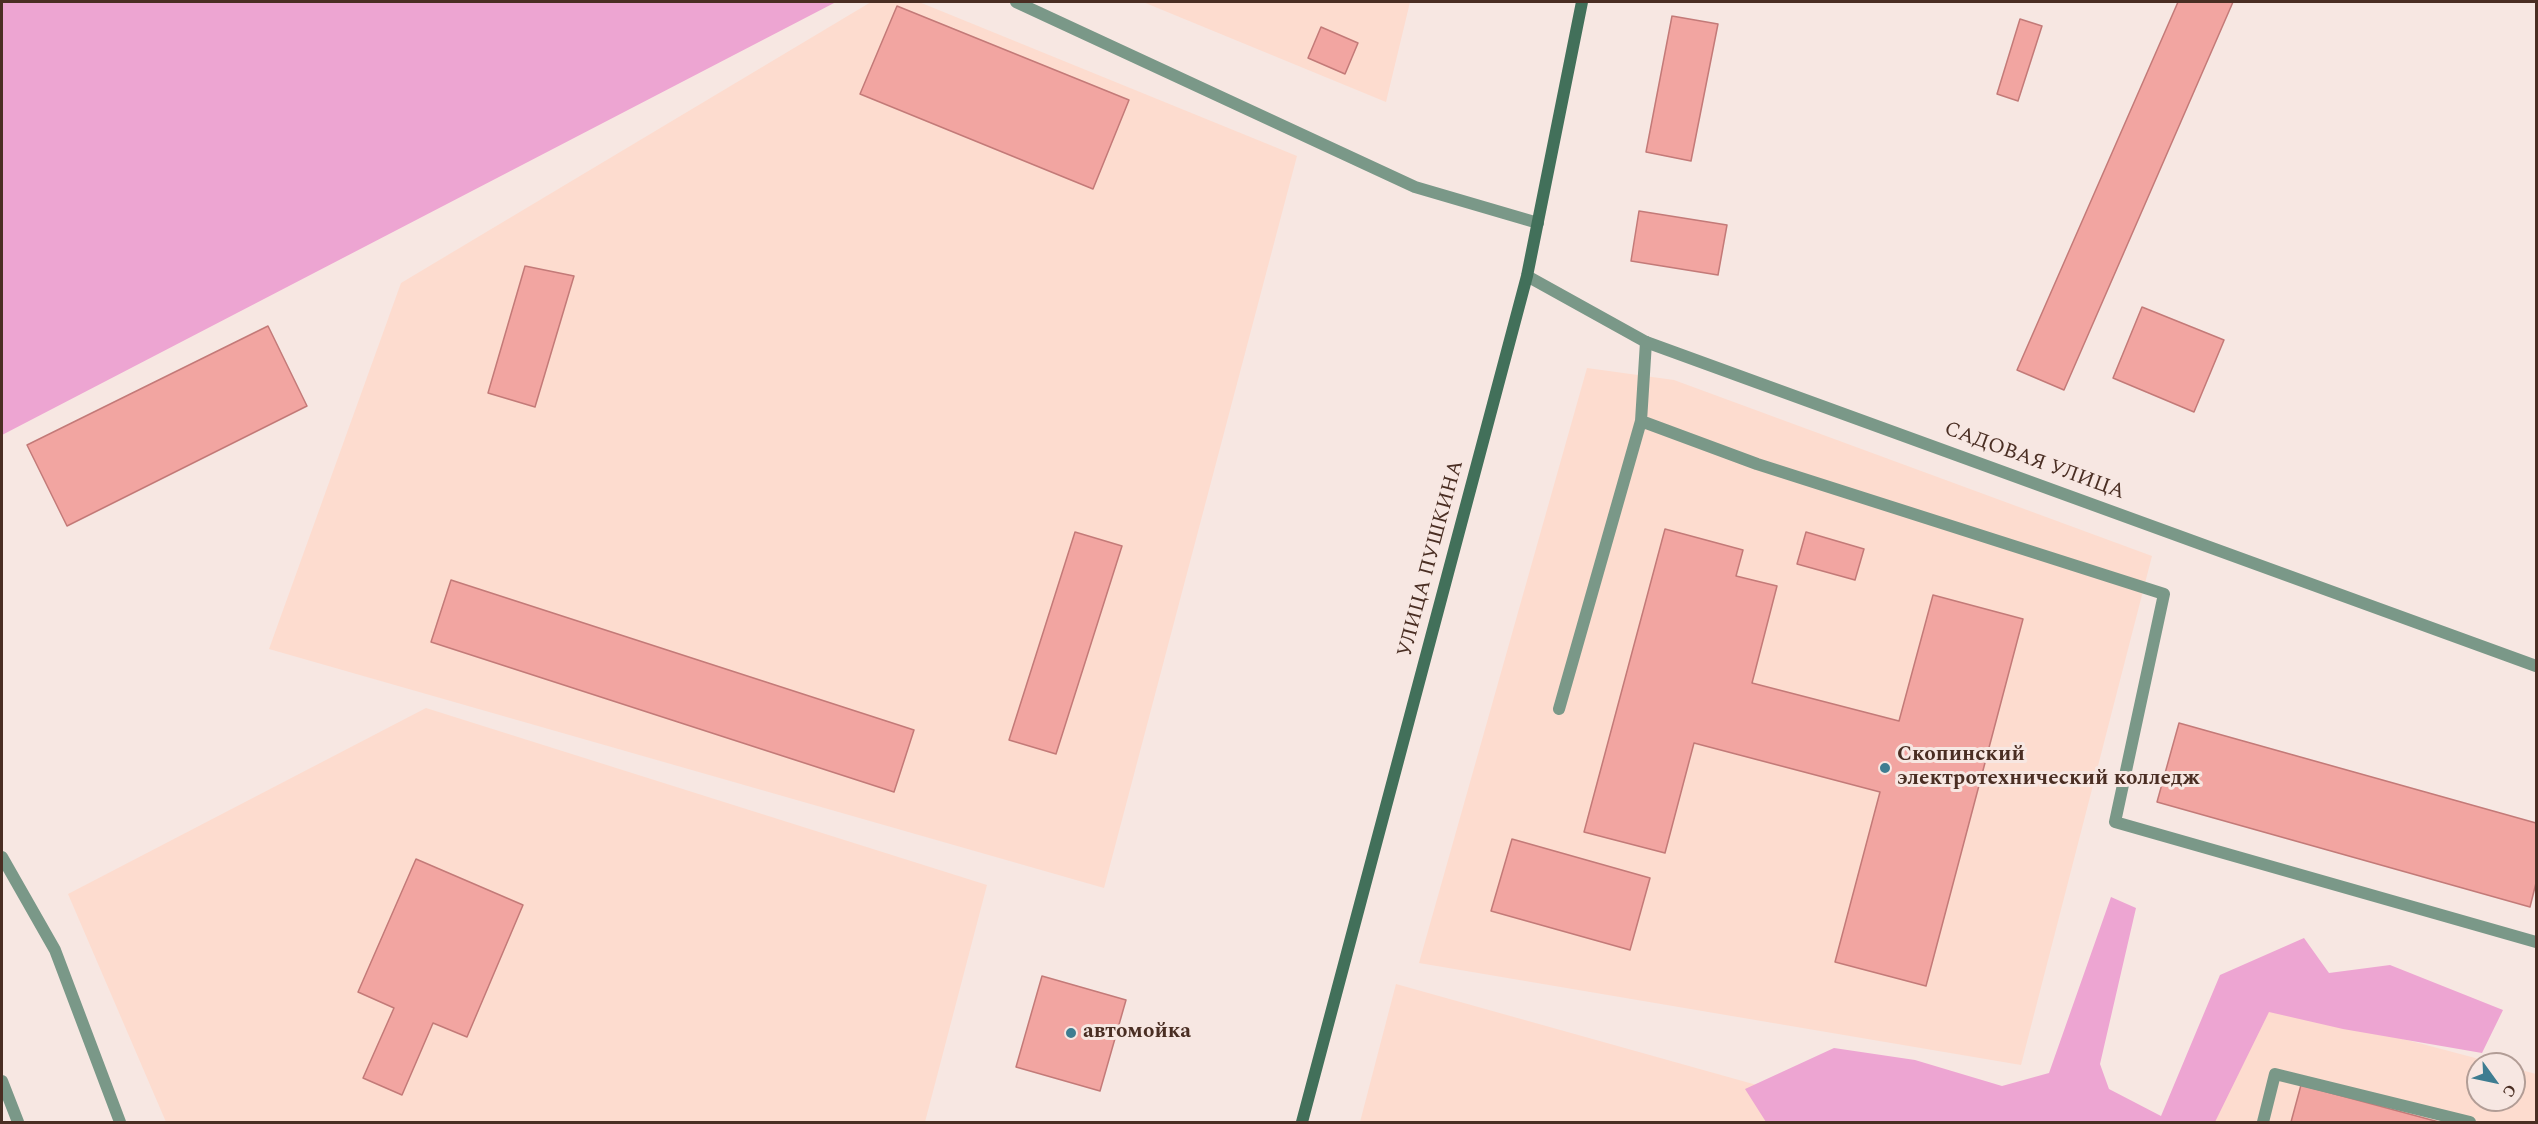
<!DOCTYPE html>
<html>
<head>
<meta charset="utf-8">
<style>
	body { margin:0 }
	#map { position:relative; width:2538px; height:1124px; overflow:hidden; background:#f7e7e2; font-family:Spectral,serif }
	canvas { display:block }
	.frame { position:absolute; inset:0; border:3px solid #4a2e23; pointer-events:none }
	.north { position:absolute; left:2466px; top:1052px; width:60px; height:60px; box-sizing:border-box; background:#f7e7e2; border:2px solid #b29d96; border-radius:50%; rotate:123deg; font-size:16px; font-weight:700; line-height:24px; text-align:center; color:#4a2e23 }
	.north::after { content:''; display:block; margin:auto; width:21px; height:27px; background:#3e7d91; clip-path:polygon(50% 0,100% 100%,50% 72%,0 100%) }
</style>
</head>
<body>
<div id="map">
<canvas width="2538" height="1124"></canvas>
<div class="frame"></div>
<div class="north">С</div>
</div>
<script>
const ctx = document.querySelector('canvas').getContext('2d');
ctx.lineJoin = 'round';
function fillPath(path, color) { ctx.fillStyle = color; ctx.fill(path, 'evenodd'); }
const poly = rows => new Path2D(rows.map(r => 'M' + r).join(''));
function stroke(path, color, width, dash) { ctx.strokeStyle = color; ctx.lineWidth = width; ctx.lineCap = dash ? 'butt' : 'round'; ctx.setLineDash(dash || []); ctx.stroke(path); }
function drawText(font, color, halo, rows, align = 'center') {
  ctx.font = font + ' Spectral,serif'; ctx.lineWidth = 6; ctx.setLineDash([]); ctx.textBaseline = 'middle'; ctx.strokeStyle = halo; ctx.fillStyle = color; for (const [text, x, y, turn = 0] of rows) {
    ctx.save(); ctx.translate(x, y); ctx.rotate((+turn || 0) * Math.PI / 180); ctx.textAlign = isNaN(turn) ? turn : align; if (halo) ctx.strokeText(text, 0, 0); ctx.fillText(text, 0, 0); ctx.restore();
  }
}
fillPath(poly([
	[871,2,919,2,1297,156,1104,888,269,649,401,283],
	[1143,2,1410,2,1386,102],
	[1587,368,1674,380,2152,556,2021,1065,1419,963],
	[426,708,987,885,925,1122,166,1122,68,894],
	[1396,984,1889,1122,1360,1122],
	[2237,995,2498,1064,2478,1064,2478,1100,2514,1100,2514,1068,2536,1074,2536,1122,2200,1122]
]), '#fddccf');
fillPath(poly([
	[2,2,836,2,2,435],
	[2111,897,2136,908,2100,1064,2109,1089,2161,1116,2220,975,2304,938,2329,973,2390,965,2503,1010,2482,1053,2343,1029,2269,1012,2215,1122,1766,1122,1745,1089,1834,1048,1915,1060,2002,1086,2049,1073]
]), '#eda5d2');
const building = poly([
	[2178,2,2233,2,2064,390,2017,370,2178,2],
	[897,6,1129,100,1093,189,860,94,897,6],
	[1672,16,1718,24,1691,161,1646,152,1672,16],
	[2020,19,2042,26,2018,101,1997,94,2020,19],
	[1321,27,1358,43,1345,74,1308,58,1321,27],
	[1639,211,1727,225,1718,275,1631,261,1639,211],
	[525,266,574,276,535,407,488,393,525,266],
	[2142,307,2224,340,2194,412,2113,378,2142,307],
	[268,326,307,406,67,526,27,445,268,326],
	[1665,529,1743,550,1736,576,1777,586,1752,683,1899,721,1933,595,2023,619,1926,986,1835,962,1880,792,1694,743,1665,853,1584,832,1665,529],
	[1075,532,1122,546,1056,754,1009,740,1075,532],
	[1806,532,1864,549,1855,580,1797,564,1806,532],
	[451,580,914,730,894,792,431,642,451,580],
	[2179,723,2536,823,2536,883,2530,907,2157,802,2179,723],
	[1512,839,1650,878,1630,950,1491,911,1512,839],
	[416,859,523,905,467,1037,433,1023,402,1095,363,1078,394,1008,358,992,416,859],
	[1042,976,1126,1000,1100,1091,1016,1067,1042,976],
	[2301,1085,2439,1122,2291,1122,2301,1085]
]);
fillPath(building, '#f2a5a1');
stroke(building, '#c37a78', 1.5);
stroke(poly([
	[1016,2,1415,187,1538,223],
	[1646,342,1641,421,1757,464,2164,594,2115,822,2536,942],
	[1559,709,1641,421],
	[2,857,55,950,120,1122],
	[2,1081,18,1122],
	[2263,1122,2275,1074,2470,1122]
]), '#7a9888', 12);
stroke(poly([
	[1527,276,1646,342,2536,666]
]), '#7a9888', 12);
stroke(poly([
	[1302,1122,1527,276,1582,2]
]), '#42705a', 12);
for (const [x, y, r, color] of [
	[1885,768,6,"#3e7d91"],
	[1071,1033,6,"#3e7d91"]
]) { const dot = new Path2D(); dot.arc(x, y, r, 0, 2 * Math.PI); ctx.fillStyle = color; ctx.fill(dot); stroke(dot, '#f7e7e2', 2); }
drawText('21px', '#4a2e23', '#f7e7e2', [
	["САДОВАЯ УЛИЦА",2034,462,20],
	["УЛИЦА ПУШКИНА",1432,559,-75]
]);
drawText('bold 21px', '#4a2e23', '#f7e7e2', [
	["Скопинский",1897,756],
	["электротехнический колледж",1897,780],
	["автомойка",1083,1033]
], 'left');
</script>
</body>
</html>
